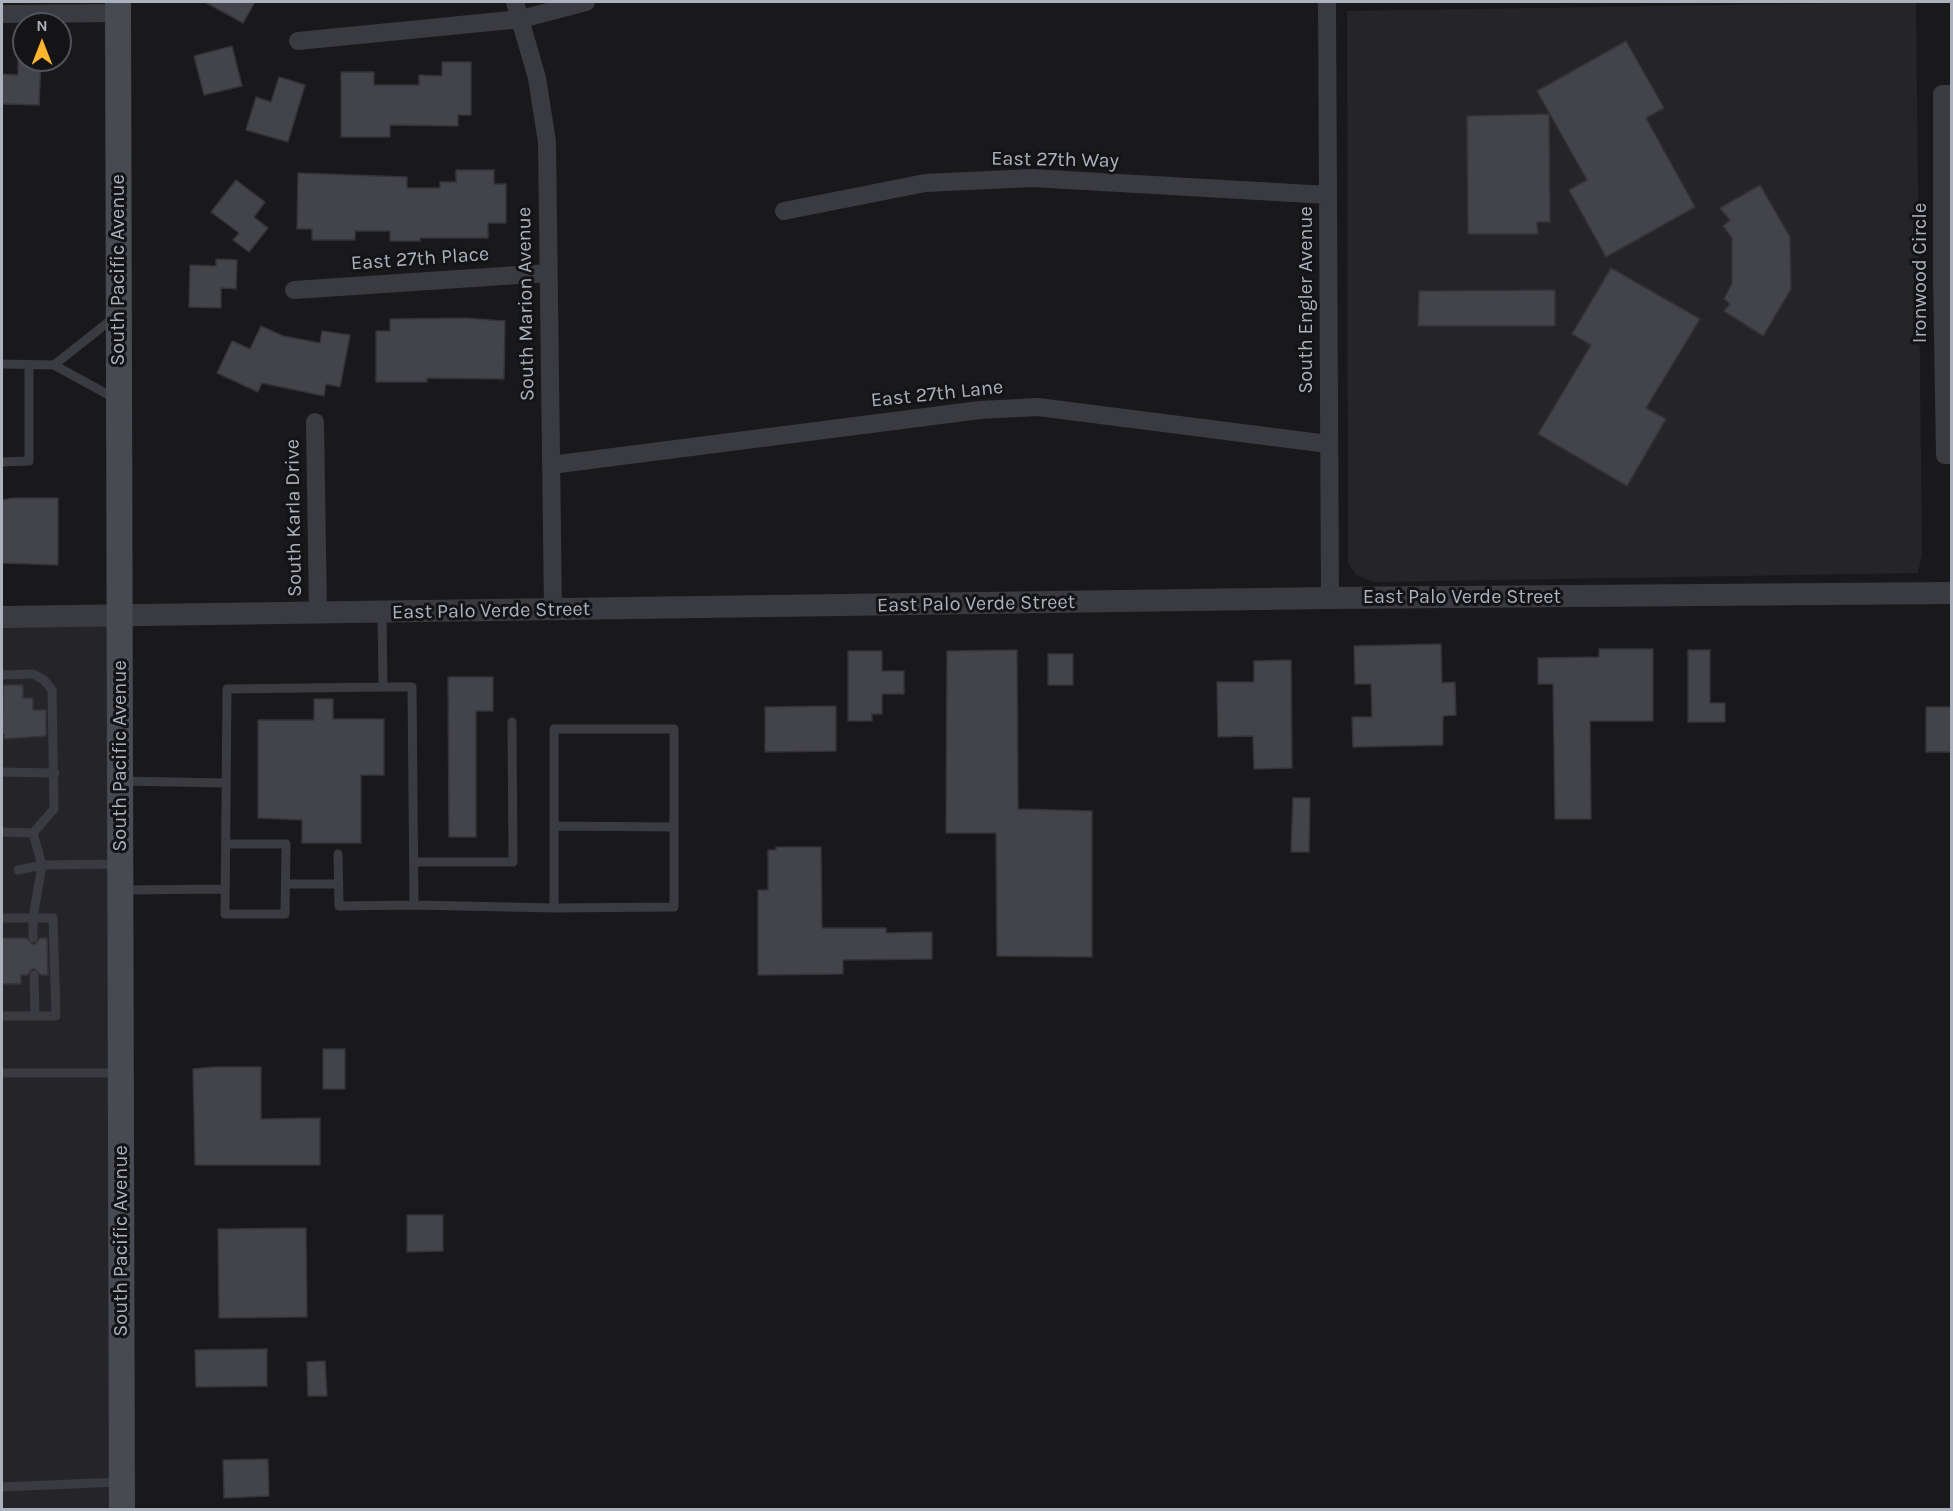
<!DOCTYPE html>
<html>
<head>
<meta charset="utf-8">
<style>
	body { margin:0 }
	#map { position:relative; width:1953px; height:1511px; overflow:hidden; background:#19191c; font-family:Karla,sans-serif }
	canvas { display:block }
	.frame { position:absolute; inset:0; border:3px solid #abb1bd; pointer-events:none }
	.north { position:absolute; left:12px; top:12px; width:60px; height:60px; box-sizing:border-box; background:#141417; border:2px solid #505359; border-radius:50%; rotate:0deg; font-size:16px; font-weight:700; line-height:24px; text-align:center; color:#abb1bd }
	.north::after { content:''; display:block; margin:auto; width:21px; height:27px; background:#ffb42e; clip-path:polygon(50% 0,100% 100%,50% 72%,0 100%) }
</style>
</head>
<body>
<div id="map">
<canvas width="1953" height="1511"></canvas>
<div class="frame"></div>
<div class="north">N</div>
</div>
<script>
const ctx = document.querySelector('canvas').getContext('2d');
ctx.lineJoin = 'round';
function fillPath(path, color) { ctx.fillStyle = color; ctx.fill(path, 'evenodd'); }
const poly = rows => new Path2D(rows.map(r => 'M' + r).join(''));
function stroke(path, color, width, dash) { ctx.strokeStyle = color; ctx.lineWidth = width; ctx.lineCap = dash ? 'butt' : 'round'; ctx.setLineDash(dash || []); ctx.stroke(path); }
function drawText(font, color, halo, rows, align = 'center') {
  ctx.font = font + ' Karla,sans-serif'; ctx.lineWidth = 6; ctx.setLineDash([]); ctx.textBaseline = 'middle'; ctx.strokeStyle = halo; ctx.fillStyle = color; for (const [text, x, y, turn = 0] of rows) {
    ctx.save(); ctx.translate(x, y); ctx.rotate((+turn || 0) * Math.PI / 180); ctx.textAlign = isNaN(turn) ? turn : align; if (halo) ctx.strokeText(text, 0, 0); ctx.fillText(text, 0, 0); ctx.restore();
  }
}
fillPath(poly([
	[1916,2,1922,554,1918,573,1374,582,1356,575,1348,563,1347,11],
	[2,617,119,617,121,1509,2,1509]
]), '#252529');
const building = poly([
	[205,2,255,2,243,23,205,2],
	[1626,41,1664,108,1646,118,1695,207,1606,257,1569,190,1587,180,1537,91,1626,41],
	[232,46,242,86,204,95,194,56,232,46],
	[18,60,41,60,39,105,2,104,2,74,18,75,18,60],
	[442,62,471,62,471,115,458,115,458,126,390,125,390,137,341,137,341,72,374,72,374,85,419,85,419,75,442,76,442,62],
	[279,77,305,85,288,142,246,130,256,97,271,102,279,77],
	[1549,114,1550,222,1537,222,1538,234,1468,234,1467,116,1549,114],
	[456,170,494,170,494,184,506,184,506,223,488,223,488,238,420,238,420,241,390,241,390,231,355,231,355,240,312,240,312,229,297,229,298,173,407,177,407,188,440,188,440,182,456,182,456,170],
	[236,180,265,202,254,217,268,228,249,252,233,240,239,233,211,212,236,180],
	[1760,185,1790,237,1791,289,1763,336,1724,311,1730,304,1724,299,1732,283,1732,238,1723,226,1730,220,1720,208,1760,185],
	[216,259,237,260,236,289,221,288,221,308,189,307,190,265,216,266,216,259],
	[1611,268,1700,319,1646,408,1666,419,1627,486,1538,434,1591,345,1572,334,1611,268],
	[1555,290,1555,326,1418,326,1419,291,1555,290],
	[464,318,505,321,504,379,427,378,427,382,376,382,376,331,390,331,390,319,464,318],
	[261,326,283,336,320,343,322,331,350,335,340,387,326,384,324,396,262,383,258,392,217,373,232,341,250,349,261,326],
	[13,498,58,498,58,565,2,563,2,500,13,498],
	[1441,644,1442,683,1455,682,1456,715,1443,716,1443,745,1353,747,1352,717,1372,717,1371,684,1355,684,1354,646,1441,644],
	[1599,649,1653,649,1653,721,1590,721,1591,819,1555,819,1553,684,1538,684,1538,658,1599,657,1599,649],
	[1017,650,1018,809,1092,811,1092,957,997,956,996,833,946,833,947,651,1017,650],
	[1688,650,1710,650,1710,703,1725,703,1725,722,1688,722,1688,650],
	[848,651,882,651,882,671,904,671,904,694,882,694,882,714,872,714,872,721,848,721,848,651],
	[1048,654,1073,654,1073,685,1048,685,1048,654],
	[1291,660,1292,768,1254,769,1253,736,1218,737,1217,682,1254,682,1254,661,1291,660],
	[448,677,493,677,493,711,476,711,476,837,449,837,448,677],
	[3,685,23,685,23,698,33,698,33,710,46,710,46,736,4,739,4,734,2,734,3,685],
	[314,699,333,699,333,719,384,719,384,775,361,775,361,843,302,843,302,820,258,818,258,720,314,720,314,699],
	[836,706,836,751,765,752,765,707,836,706],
	[1926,707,1952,707,1952,752,1926,752,1926,707],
	[1293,798,1310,798,1309,852,1291,852,1293,798],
	[776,847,821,847,822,928,886,928,886,933,932,932,932,959,843,960,843,974,758,975,758,890,768,890,768,850,776,850,776,847],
	[2,938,26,938,34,945,40,938,47,938,48,975,41,975,33,968,27,975,21,975,21,984,2,984,2,938],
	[323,1049,345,1049,345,1089,323,1089,323,1049],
	[213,1067,261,1067,261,1119,320,1118,320,1165,195,1165,193,1069,213,1067],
	[407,1215,443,1215,443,1251,407,1252,407,1215],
	[306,1228,307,1317,219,1318,218,1229,306,1228],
	[267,1349,267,1386,196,1387,195,1350,267,1349],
	[325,1361,327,1396,308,1396,307,1362,325,1361],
	[268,1459,269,1496,224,1498,223,1460,268,1459]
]);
fillPath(building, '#434449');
stroke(building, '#333338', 1.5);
stroke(poly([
	[2,364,54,365,116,399],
	[54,365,116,316],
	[2,462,29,461,29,365],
	[2,675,33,674,44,680,52,690,54,809,33,833],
	[2,772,55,773],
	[121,781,226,783],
	[554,826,674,827],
	[2,832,33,833,42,865,33,918,33,938],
	[226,844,286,844,285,914,225,914,227,689,383,687],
	[338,854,339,906,414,905,412,687,383,687,382,613],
	[414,862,513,862,512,722],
	[18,870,42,865,117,864],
	[286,884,339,884],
	[123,890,225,889],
	[414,905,554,908,674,907,674,729,554,729,554,908],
	[2,918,53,918,56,1016,35,1016],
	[2,1016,35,1016,34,975],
	[2,1073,118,1073],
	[2,1487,119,1482]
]), '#3a3b41', 9);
stroke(poly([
	[515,2,537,78,547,142,553,611],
	[1327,2,1330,598],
	[2,14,118,13],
	[298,41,521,19,586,2],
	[1952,94,1942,94,1942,278,1945,455,1952,455],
	[784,211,925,183,1032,178,1328,195],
	[294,290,548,273],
	[315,422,318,613],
	[551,465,980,410,1038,407,1328,444]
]), '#3a3b41', 18);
stroke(poly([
	[2,617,1330,598,1952,593]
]), '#3a3b41', 22);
stroke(poly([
	[118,2,122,1510]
]), '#484a52', 26);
drawText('20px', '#abb1bd', '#141417', [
	["East 27th Way",1055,160,1],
	["East 27th Place",420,259,-4],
	["South Pacific Avenue",118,270,-90],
	["Ironwood Circle",1920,273,-90],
	["South Engler Avenue",1306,300,-90],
	["South Marion Avenue",526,304,-91],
	["East 27th Lane",937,394,-6],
	["South Karla Drive",294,518,-91],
	["East Palo Verde Street",1462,597],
	["East Palo Verde Street",976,604,-1],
	["East Palo Verde Street",491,611,-1],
	["South Pacific Avenue",120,756,-90],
	["South Pacific Avenue",121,1241,-90]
]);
</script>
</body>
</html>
